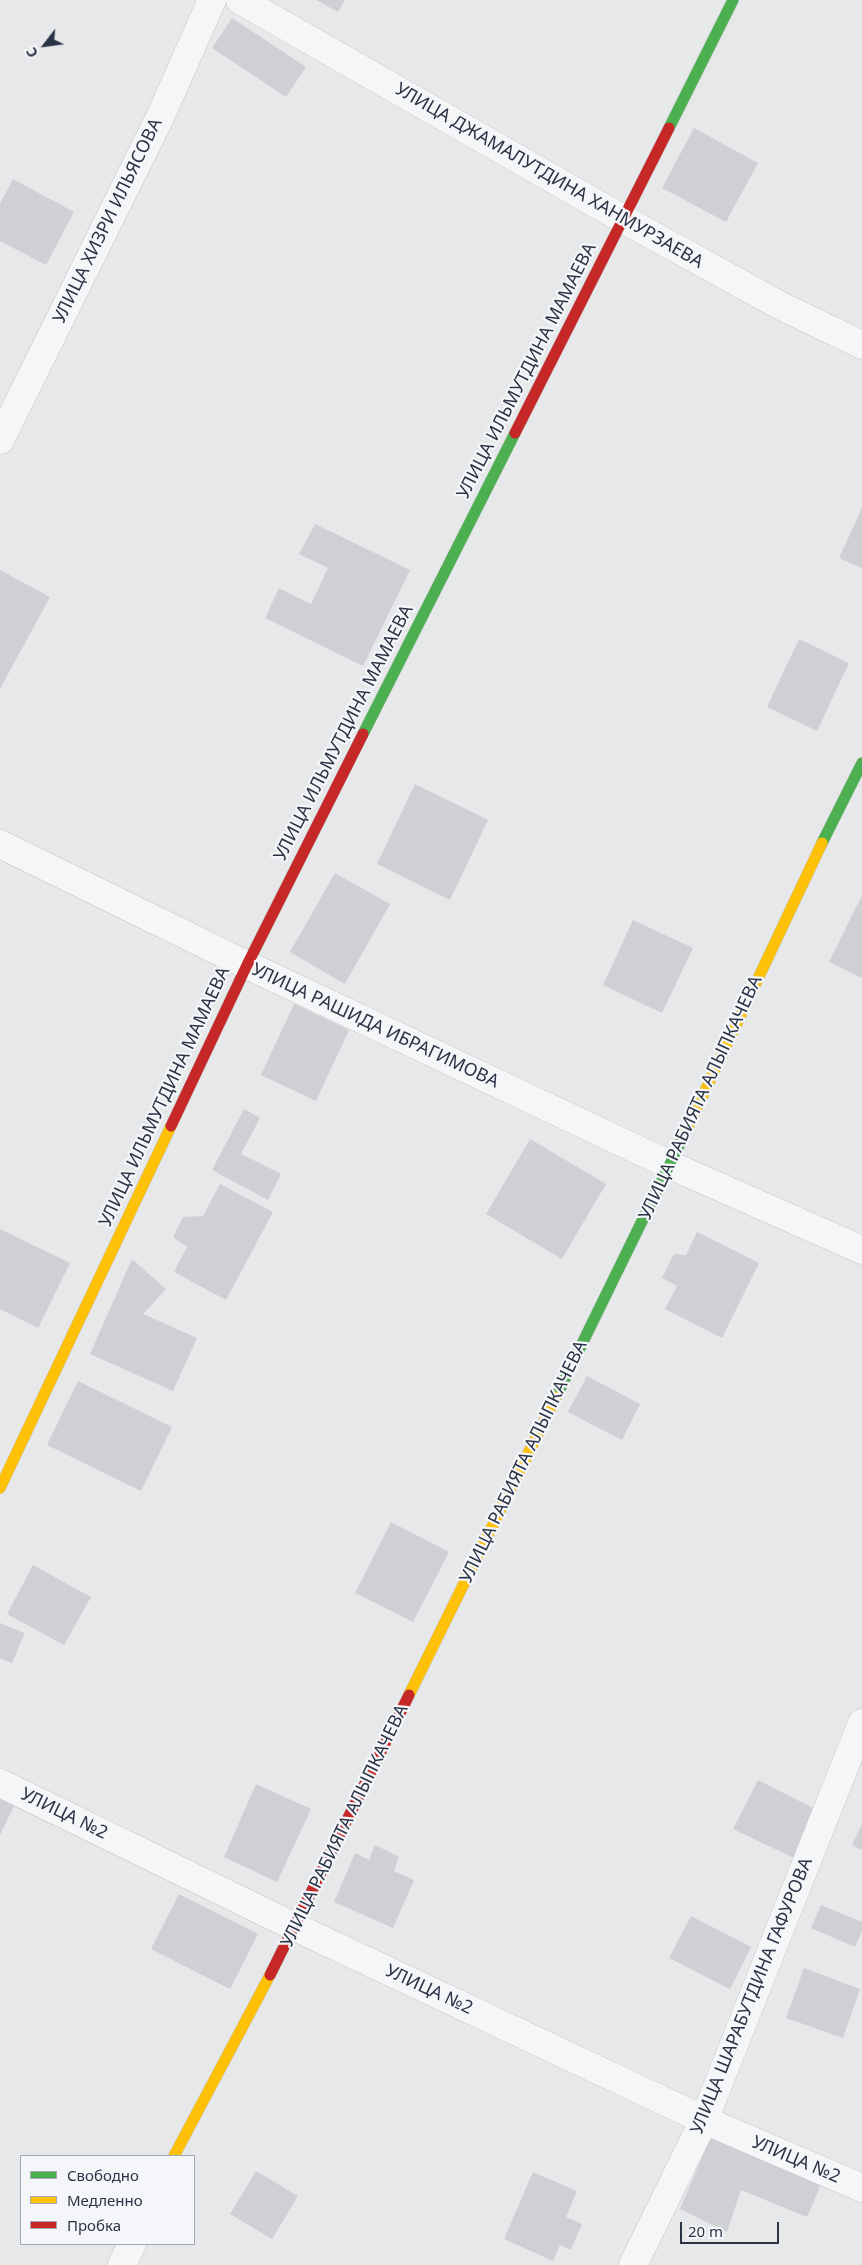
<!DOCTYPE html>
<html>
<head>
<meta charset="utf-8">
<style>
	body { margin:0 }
	#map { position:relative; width:862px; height:2265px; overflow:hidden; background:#e6e8ea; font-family:"Noto Sans",sans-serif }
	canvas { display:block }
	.legend { position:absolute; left:20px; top:2155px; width:175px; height:90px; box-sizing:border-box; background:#f4f6f9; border:1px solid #a4a8b1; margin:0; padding:6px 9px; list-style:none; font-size:15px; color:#2b3445 }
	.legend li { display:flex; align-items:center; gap:10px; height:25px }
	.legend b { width:25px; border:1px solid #a4a8b1 }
	.north { position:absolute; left:20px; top:20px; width:50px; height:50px; -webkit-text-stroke:4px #f4f6f9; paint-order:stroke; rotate:240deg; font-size:14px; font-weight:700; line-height:20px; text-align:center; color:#2b3445 }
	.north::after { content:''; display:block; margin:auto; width:18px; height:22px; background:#2b3445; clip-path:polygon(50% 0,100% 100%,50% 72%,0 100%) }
	.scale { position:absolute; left:680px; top:2222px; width:99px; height:22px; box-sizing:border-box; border:2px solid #2b3445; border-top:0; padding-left:6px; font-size:15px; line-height:18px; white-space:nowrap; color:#2b3445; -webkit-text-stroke:4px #f4f6f9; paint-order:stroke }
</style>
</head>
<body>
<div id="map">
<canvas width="862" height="2265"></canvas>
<ul class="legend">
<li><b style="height:6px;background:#4caf50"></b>Свободно</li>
<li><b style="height:6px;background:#ffc107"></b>Медленно</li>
<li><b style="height:6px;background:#c62828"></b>Пробка</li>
</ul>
<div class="north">С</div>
<div class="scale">20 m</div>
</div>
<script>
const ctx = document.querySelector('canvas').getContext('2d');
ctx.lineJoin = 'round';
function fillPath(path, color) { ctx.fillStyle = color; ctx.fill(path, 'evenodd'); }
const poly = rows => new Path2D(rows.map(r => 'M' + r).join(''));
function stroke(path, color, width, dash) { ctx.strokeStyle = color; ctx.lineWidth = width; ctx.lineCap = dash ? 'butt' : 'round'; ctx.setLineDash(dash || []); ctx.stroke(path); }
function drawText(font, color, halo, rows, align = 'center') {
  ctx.font = font + ' "Noto Sans",sans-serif'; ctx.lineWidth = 4.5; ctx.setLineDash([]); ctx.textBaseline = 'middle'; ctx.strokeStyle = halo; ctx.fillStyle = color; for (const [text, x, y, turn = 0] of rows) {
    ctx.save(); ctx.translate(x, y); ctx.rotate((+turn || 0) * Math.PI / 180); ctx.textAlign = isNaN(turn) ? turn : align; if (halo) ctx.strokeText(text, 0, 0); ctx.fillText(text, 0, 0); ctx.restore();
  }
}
fillPath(poly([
	[316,0,345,0,338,12],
	[232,18,306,67,286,97,212,48],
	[694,128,758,163,726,222,662,188],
	[13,179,74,212,46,265,0,241,0,204],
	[862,508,862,568,839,558],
	[315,524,410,570,363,666,265,618,279,588,311,604,328,568,299,554],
	[0,570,50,597,0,689],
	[799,639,849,663,817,731,767,707],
	[415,784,488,820,450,900,377,864],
	[335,873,390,904,345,984,290,952],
	[862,895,862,978,829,962],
	[633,920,693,948,662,1013,603,985],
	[294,1004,349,1030,316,1101,261,1075],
	[244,1109,260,1118,241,1154,281,1174,268,1200,212,1170],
	[530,1139,606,1184,562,1259,486,1214],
	[220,1184,273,1212,226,1300,174,1272,187,1247,173,1237,183,1217,203,1216],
	[0,1229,70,1263,38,1328,0,1309],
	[697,1232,759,1263,722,1338,665,1309,677,1286,662,1278,674,1254,686,1255],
	[132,1259,166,1289,143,1314,197,1338,173,1391,90,1354],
	[587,1376,640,1404,622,1440,568,1412],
	[78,1381,172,1427,141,1491,47,1445],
	[391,1522,449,1552,413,1622,355,1593],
	[33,1565,91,1597,64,1645,7,1614],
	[0,1623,25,1633,12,1663,0,1658],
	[758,1780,815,1809,798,1860,733,1829],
	[256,1784,311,1809,277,1882,224,1857],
	[0,1797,15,1804,0,1835],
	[862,1824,862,1850,852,1845],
	[375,1845,399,1857,394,1871,414,1880,393,1928,334,1902,355,1853,369,1860],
	[179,1894,258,1934,230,1989,151,1949],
	[821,1905,862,1922,862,1931,855,1947,811,1928],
	[691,1916,751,1947,730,1989,669,1958],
	[804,1968,860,1989,843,2038,786,2018],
	[711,2136,822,2182,807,2217,741,2190,727,2232,680,2209],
	[256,2171,298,2196,272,2239,230,2214],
	[533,2172,577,2191,566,2217,582,2224,571,2250,560,2245,553,2261,504,2239]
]), '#ced0d3');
const street = poly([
	[240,0,623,219,781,306,862,345],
	[0,440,161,115,212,0],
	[0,844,247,965,670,1165,862,1250],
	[0,1783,295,1927,704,2120,862,2188],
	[122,2265,132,2244],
	[633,2265,704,2120,862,1723]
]);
const fast = poly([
	[669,128,733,0],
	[363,734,515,433],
	[822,843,862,763],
	[556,1397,687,1129]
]);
const slow = poly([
	[687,1129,822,843],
	[0,1488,171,1126],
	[409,1695,556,1397],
	[174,2156,270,1975]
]);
const jam = poly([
	[515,433,669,128],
	[171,1126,247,965,363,734],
	[270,1975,409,1695]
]);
stroke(street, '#c4c6c8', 29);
stroke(fast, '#c4c6c8', 12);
stroke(slow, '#c4c6c8', 12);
stroke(jam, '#c4c6c8', 12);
stroke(street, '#f5f6f7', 28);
stroke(fast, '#4caf50', 11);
stroke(slow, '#ffc107', 11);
stroke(jam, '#c62828', 11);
drawText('18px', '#2b3445', '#f4f6f9', [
	["УЛИЦА ДЖАМАЛУТДИНА ХАНМУРЗАЕВА",549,176,30],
	["УЛИЦА ХИЗРИ ИЛЬЯСОВА",108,221,-64],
	["УЛИЦА ИЛЬМУТДИНА МАМАЕВА",527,371,-63],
	["УЛИЦА ИЛЬМУТДИНА МАМАЕВА",344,733,-63],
	["УЛИЦА РАШИДА ИБРАГИМОВА",375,1026,25],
	["УЛИЦА ИЛЬМУТДИНА МАМАЕВА",165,1097,-65],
	["УЛИЦА РАБИЯТА АЛЫПКАЧЕВА",701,1098,-65],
	["УЛИЦА РАБИЯТА АЛЫПКАЧЕВА",524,1462,-64],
	["УЛИЦА №2",64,1814,26],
	["УЛИЦА РАБИЯТА АЛЫПКАЧЕВА",345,1826,-64],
	["УЛИЦА №2",429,1990,25],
	["УЛИЦА ШАРАБУТДИНА ГАФУРОВА",752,1996,-68],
	["УЛИЦА №2",796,2160,23]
]);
</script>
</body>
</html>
